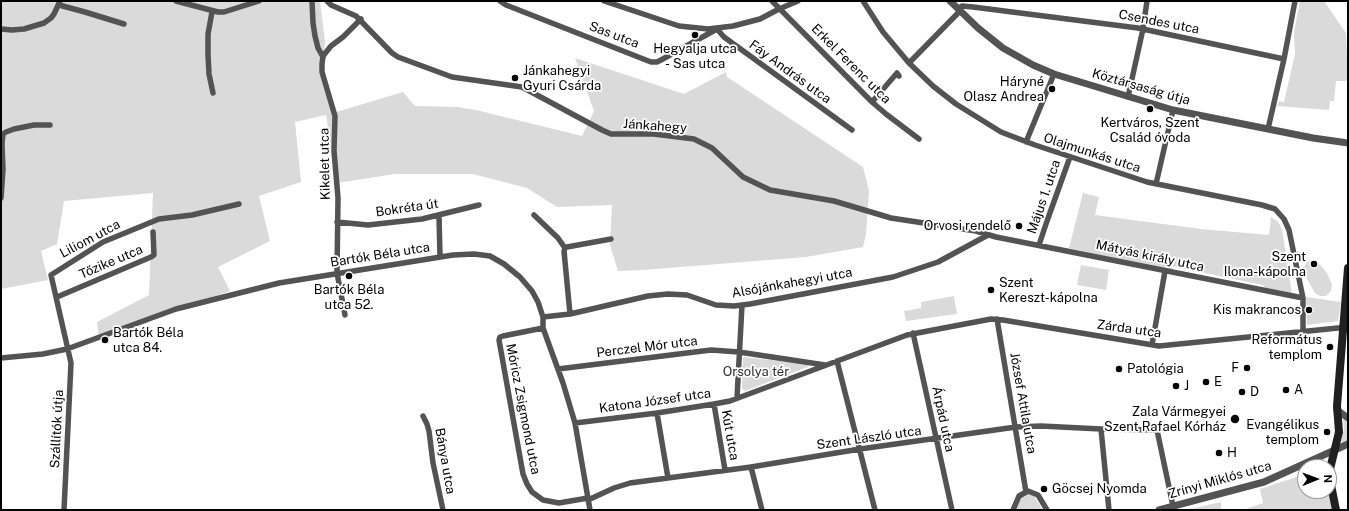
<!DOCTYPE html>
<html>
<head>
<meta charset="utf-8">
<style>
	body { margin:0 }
	#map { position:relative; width:1349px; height:511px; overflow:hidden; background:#fff; font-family:"Public Sans",sans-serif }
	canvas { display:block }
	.frame { position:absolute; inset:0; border:2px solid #000; pointer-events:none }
	.north { position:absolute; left:1297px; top:459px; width:40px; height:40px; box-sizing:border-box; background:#fff; border:1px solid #999; border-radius:50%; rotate:89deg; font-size:11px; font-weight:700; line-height:16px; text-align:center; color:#000 }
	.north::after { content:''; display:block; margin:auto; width:14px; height:18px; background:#000; clip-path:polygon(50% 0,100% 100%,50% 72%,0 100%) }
</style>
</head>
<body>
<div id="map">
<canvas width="1349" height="511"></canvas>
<div class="frame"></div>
<div class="north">N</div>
</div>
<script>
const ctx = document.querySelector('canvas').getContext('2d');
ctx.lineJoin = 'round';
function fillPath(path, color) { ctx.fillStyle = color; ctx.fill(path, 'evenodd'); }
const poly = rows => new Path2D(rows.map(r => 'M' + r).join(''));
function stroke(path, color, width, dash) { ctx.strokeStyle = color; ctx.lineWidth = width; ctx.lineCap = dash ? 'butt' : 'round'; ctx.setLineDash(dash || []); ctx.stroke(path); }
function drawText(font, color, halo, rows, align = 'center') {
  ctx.font = font + ' "Public Sans",sans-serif'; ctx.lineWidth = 3.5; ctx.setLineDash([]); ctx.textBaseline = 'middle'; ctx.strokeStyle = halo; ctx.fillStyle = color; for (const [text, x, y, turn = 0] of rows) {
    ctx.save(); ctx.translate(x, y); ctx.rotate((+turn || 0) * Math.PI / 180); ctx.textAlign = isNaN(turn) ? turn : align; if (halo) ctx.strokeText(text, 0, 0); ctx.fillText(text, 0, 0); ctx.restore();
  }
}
fillPath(poly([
	[1,1,320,1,325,41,323,71,333,113,403,92,415,106,458,107,476,110,582,136,594,111,575,58,684,94,726,72,727,77,863,167,869,191,866,234,863,247,806,257,643,270,618,271,610,245,612,205,557,207,527,188,473,174,395,174,337,183,326,115,295,122,301,182,259,196,270,241,218,267,230,291,99,338,97,322,149,295,153,193,64,201,57,244,41,251,48,280,1,289],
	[1300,1,1324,1,1346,33,1348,81,1336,81,1334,101,1330,101,1329,110,1277,106,1279,101,1284,102,1295,54,1294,32],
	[1083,193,1099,197,1095,215,1201,229,1269,235,1271,217,1278,222,1282,229,1292,294,1265,289,1263,285,1171,266,1174,272,1069,248],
	[1311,260,1318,262,1327,273,1332,285,1331,291,1326,296,1320,296,1315,293,1306,277,1303,269,1306,263],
	[1081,265,1109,270,1106,290,1077,285],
	[954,296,957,314,906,321,904,311,921,308,921,302],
	[1306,297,1341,302,1338,321,1307,325],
	[743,357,809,364,808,367,745,391,742,389],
	[1343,419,1348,420,1348,441,1343,443,1341,442,1344,429],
	[1305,474,1305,491,1329,491,1332,510,1243,510,1263,503,1260,489],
	[1028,494,1034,496,1043,510,1015,510,1019,497],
	[1221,502,1221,510,1186,510]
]), '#dadada');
stroke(poly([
	[176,1,218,12,224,12,259,1],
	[312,1,313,23,315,36,318,48,323,57],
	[327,1,331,5,356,16,392,53,398,57,452,77,522,87,602,130,611,134,654,134,694,139,712,148,743,177,770,190,834,201,891,218,976,231,996,237,1303,298],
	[500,1,506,5,651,62,657,62,661,60,717,29,724,37,852,130],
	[604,1,679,26,708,29,733,26,760,19,779,9,798,1],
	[772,1,872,102,886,114,919,139],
	[863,1,883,32,909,63,933,86,956,104,1001,132,1035,145,1147,182,1262,205,1275,209,1284,219,1289,230,1303,298,1303,332],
	[59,5,85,12,124,24],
	[958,9,962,6,973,7,1138,28,1284,59],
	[212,12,208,34,208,55,209,74,213,93],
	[1,29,12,30,24,29,44,23,51,18,54,14,60,1],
	[909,63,960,11],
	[1128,97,1143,29,1147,1],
	[872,102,897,73,899,76],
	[1268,129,1284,59,1295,1],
	[1026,142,1054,74],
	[1156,184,1173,110],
	[1,198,3,169,2,144,3,134,6,132,14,129,34,125,50,125],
	[534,215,558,238,565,248],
	[439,216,440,256],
	[337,222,368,225,422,219,479,205],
	[1039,245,1047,221,1070,157],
	[565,248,564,251,570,314],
	[565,248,567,247,611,239],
	[57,297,151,257,154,255,153,232],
	[345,315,337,273,338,198,334,151,335,116,322,72,322,64,323,56,331,46,343,37,361,19],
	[543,317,570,314,648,296,668,294,687,295,716,305,734,306,750,304,893,277,938,262,988,235],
	[997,319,1026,492],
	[543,328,503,336,500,337,499,340,523,474,527,484,532,492,543,500,559,503,588,498],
	[913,333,952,510],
	[1152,345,1165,271],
	[1,358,43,354,67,349,176,309,279,283,453,255,474,254,490,256,504,264,520,277,532,291,538,302,543,317,543,328,563,383,575,423,590,510],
	[837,361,875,510],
	[558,369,711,350,739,352,825,365],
	[737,398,742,305],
	[714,404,725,470],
	[657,413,668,478],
	[423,416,427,424,429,431,433,463,443,510],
	[575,423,657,413,714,404,730,401,907,335,991,319,1003,320,1159,346,1348,327],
	[1101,429,1109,510],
	[751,467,762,510],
	[588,500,614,488,630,483,751,467,860,449,1016,427,1041,426,1101,429,1157,430,1173,506],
	[64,510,71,363,51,275,103,242,159,219,192,215,239,204],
	[1013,510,1019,496,1028,491,1038,495,1047,510]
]), '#535353', 5.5);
stroke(poly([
	[950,1,978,28,1003,48,1033,65,1054,74,1173,110,1313,138,1348,143],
	[1337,410,1348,418],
	[1159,510,1264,482,1348,444]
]), '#535353', 7);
stroke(poly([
	[1336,510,1331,485,1330,469,1339,432,1337,406,1348,268]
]), '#202020', 8);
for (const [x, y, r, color] of [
	[695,35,4,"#000"],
	[515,78,4,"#000"],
	[1052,89,4,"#000"],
	[1150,109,4,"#000"],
	[1019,226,4,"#000"],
	[1314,264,4,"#000"],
	[349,276,4,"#000"],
	[991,290,4,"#000"],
	[1309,310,4,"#000"],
	[105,340,4,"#000"],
	[1330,347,4,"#000"],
	[1247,368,4,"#000"],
	[1119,369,4,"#000"],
	[1206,382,4,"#000"],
	[1176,386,4,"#000"],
	[1286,390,4,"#000"],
	[1242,392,4,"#000"],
	[1235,419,5,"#000"],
	[1327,432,4,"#000"],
	[1219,453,4,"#000"],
	[1044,489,4,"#000"]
]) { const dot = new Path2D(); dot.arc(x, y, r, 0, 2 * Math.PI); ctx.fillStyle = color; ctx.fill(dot); stroke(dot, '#fff', 1.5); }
drawText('13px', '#000', '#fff', [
	["Csendes utca",1159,22,11],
	["Sas utca",614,35,21],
	["Erkel Ferenc utca",851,64,45],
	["Fáy András utca",790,72,36],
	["Köztársaság útja",1141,87,16],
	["Jánkahegy",655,126,4],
	["Olajmunkás utca",1092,153,18],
	["Kikelet utca",325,164,-91],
	["Május 1. utca",1044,197,-71],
	["Bokréta út",407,208,-8],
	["Liliom utca",90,239,-28],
	["Bartók Béla utca",380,255,-9],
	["Mátyás király utca",1150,256,12],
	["Tőzike utca",111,262,-23],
	["Alsójánkahegyi utca",792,283,-10],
	["Zárda utca",1129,329,8],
	["Perczel Mór utca",647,347,-7],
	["Katona József utca",655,401,-8],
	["József Attila utca",1023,403,80],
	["Móricz Zsigmond utca",523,409,79],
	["Árpád utca",943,419,78],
	["Szállítók útja",57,429,-87],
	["Kút utca",730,435,80],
	["Szent László utca",869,438,-8],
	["Bánya utca",445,461,80],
	["Zrínyi Miklós utca",1220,480,-16]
]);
drawText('13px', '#000', '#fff', [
	["Hegyalja utca",695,49,"center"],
	["- Sas utca",695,64,"center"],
	["Jánkahegyi",523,71],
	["Gyuri Csárda",523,86],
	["Háryné",1044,82,"right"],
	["Olasz Andrea",1044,97,"right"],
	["Kertváros, Szent",1150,123,"center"],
	["Család óvoda",1150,138,"center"],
	["Orvosi rendelő",1011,226,"right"],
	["Szent",1306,257,"right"],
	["Ilona-kápolna",1306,272,"right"],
	["Szent",999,283],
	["Kereszt-kápolna",999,298],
	["Bartók Béla",349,290,"center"],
	["utca 52.",349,305,"center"],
	["Kis makrancos",1301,310,"right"],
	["Bartók Béla",113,333],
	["utca 84.",113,348],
	["Református",1322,340,"right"],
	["templom",1322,355,"right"],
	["F",1239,368,"right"],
	["Patológia",1127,369],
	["E",1214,382],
	["J",1184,386],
	["A",1294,390],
	["D",1250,392],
	["Zala Vármegyei",1226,412,"right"],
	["Szent Rafael Kórház",1226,427,"right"],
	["Evangélikus",1319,425,"right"],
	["templom",1319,440,"right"],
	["H",1227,453],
	["Göcsej Nyomda",1052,489]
], 'left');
drawText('13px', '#313131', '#fff', [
	["Orsolya tér",756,372]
]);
</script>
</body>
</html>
